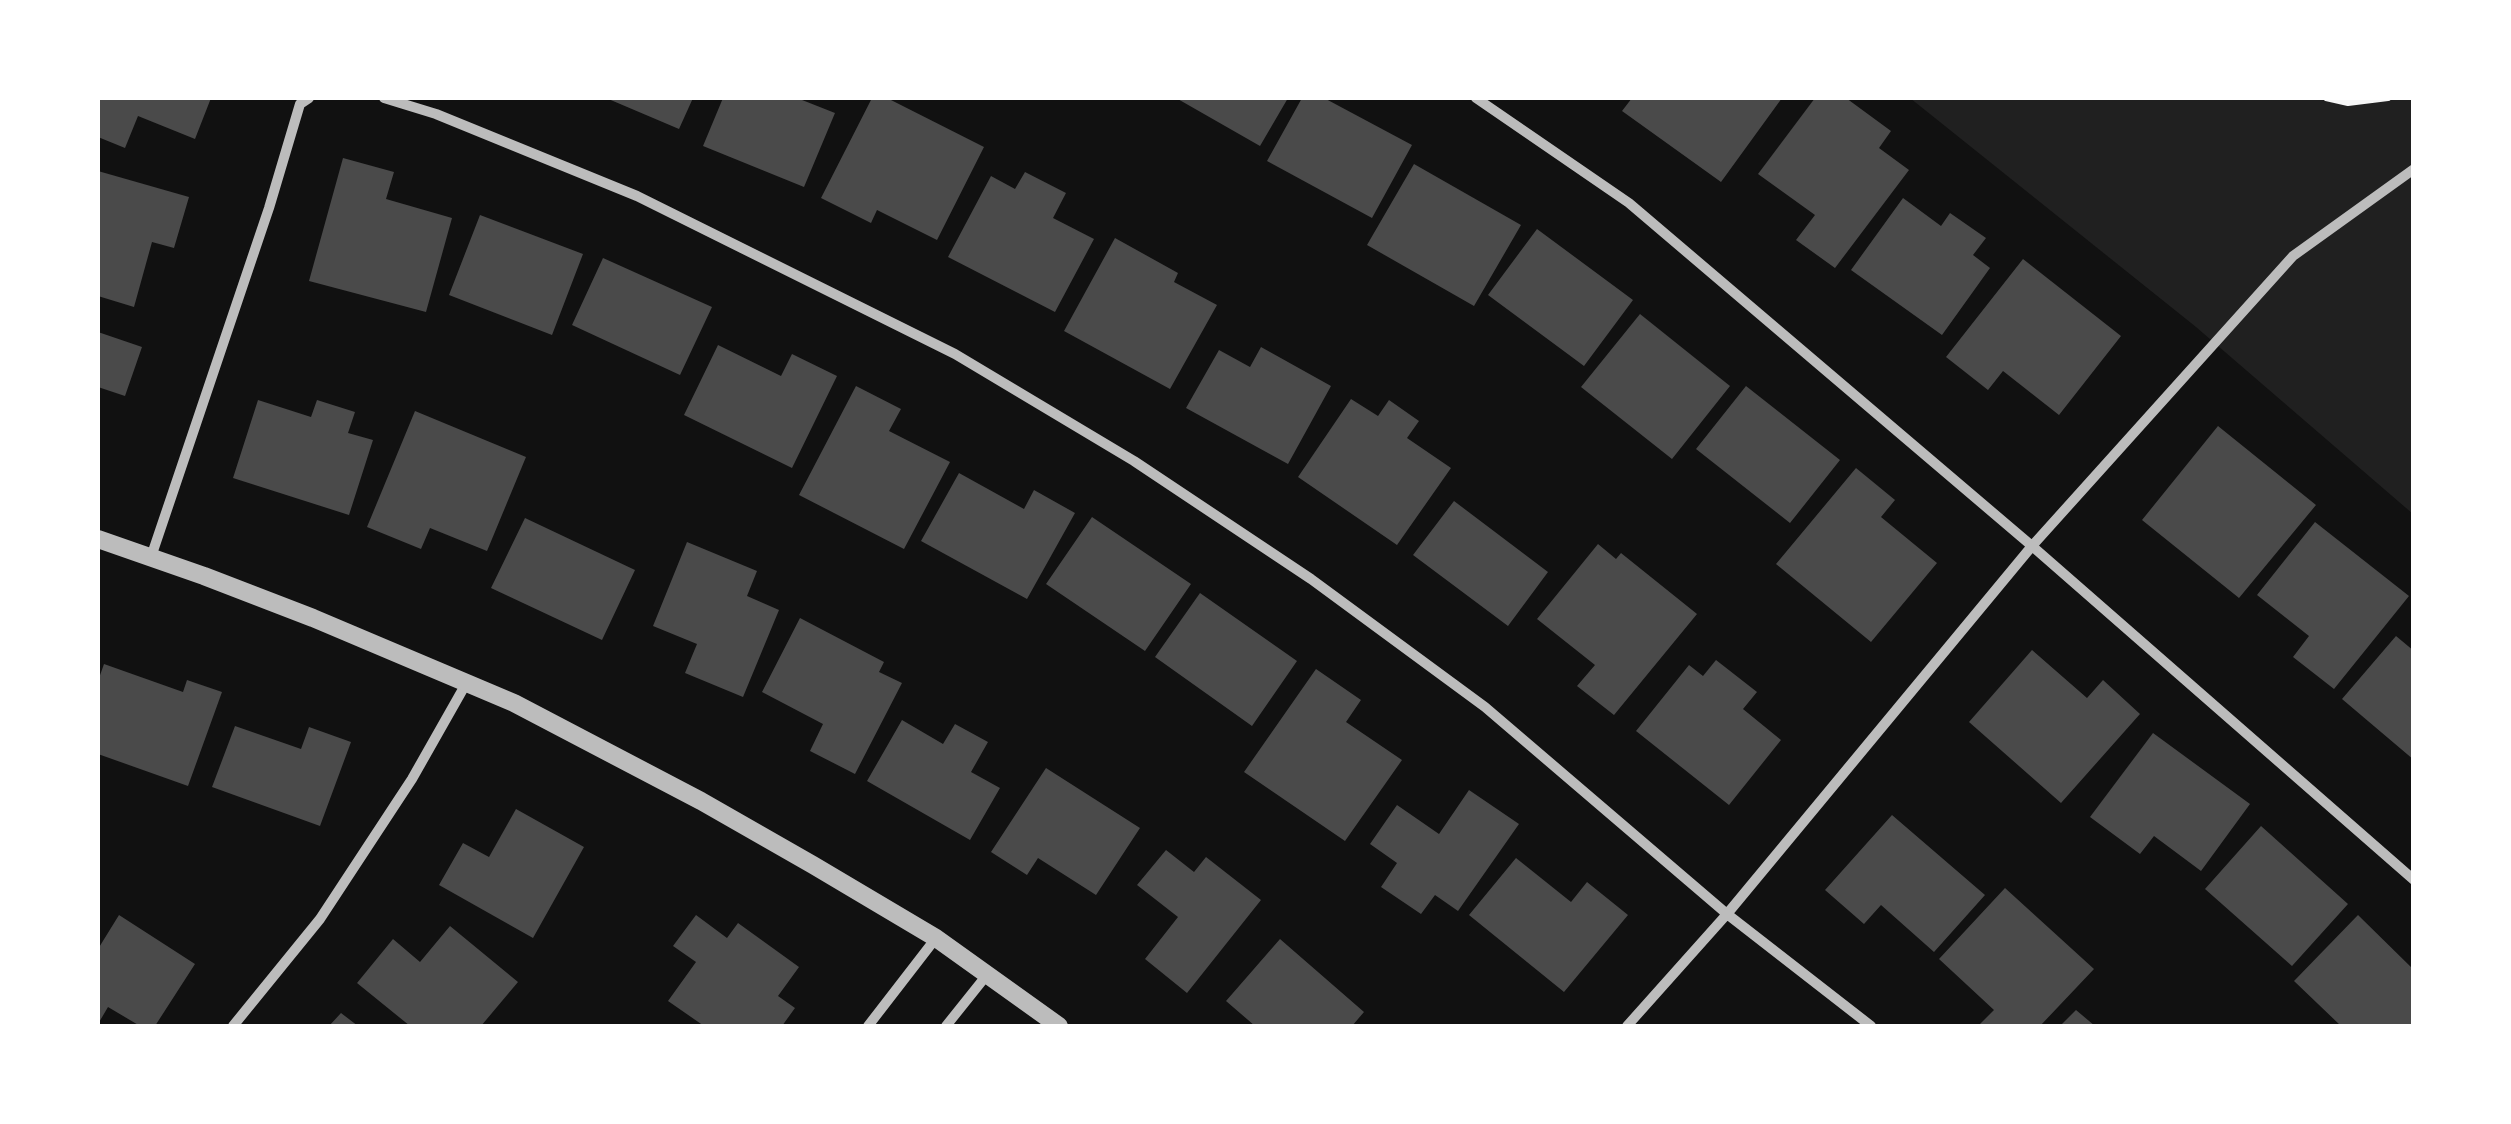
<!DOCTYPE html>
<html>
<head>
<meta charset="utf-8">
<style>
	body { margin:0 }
	#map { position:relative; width:2511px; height:1124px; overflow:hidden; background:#111; font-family:"Zilla Slab",serif }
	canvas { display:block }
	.frame { position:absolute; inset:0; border:100px solid #fff; pointer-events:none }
</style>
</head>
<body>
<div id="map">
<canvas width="2511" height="1124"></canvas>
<div class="frame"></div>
</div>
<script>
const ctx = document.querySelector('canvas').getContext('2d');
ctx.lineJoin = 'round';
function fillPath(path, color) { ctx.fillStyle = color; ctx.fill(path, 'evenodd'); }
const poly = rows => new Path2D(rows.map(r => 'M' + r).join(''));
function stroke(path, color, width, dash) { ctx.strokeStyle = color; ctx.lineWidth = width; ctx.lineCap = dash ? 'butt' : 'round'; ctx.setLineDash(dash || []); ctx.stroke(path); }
fillPath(poly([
	[1910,98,2413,98,2413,514,2196,327]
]), '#202020');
fillPath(poly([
	[98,98,211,98,195,139,138,116,125,148,98,137],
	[606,98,693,98,679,129],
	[723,98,797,98,835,113,804,187,703,146],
	[872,98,887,98,984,147,937,240,877,210,871,223,821,198],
	[1176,98,1288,98,1260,146],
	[1302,98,1324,98,1412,145,1372,218,1267,161],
	[1632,98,1782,98,1721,182,1622,111],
	[1815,98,1846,98,1891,131,1879,148,1909,170,1835,268,1796,240,1815,215,1758,174],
	[343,158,394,172,386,199,452,218,426,312,309,281],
	[1414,164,1521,225,1474,306,1367,245],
	[98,171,189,197,174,248,152,242,134,307,98,296],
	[1025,172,1066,193,1053,218,1094,239,1055,312,948,257,991,176,1015,189],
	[1903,198,1941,226,1950,213,1986,238,1973,255,1990,268,1942,335,1851,270],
	[480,215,583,254,552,335,449,295],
	[1537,229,1633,300,1584,366,1488,295],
	[1115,238,1178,273,1174,282,1217,305,1170,389,1064,331],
	[603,258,712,307,680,375,572,325],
	[2023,259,2121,336,2059,415,2003,371,1988,390,1946,357],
	[1640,314,1730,386,1672,459,1581,387],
	[98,332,142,347,125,396,98,387],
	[718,345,781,376,792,354,837,376,792,468,684,415],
	[1261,347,1331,386,1288,464,1186,408,1219,350,1250,367],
	[856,386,901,409,889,431,950,462,904,549,799,495],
	[1746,386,1840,460,1790,523,1696,449],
	[1351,399,1378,416,1389,400,1419,421,1407,438,1451,468,1397,545,1298,477],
	[258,400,311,417,317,400,355,412,348,433,373,440,349,515,233,478],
	[415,411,526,457,487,551,430,528,421,549,367,527],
	[2218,426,2316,505,2239,598,2142,520],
	[1856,468,1895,500,1881,517,1937,563,1871,642,1776,564],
	[959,473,1024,509,1034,490,1075,513,1027,599,921,541],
	[1454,501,1548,572,1508,626,1413,555],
	[1092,517,1191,584,1145,651,1046,584],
	[525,518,635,570,602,640,491,588],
	[2315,522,2409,596,2334,689,2293,657,2309,636,2257,595],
	[687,542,757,571,747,596,779,610,743,697,685,673,697,644,653,626],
	[1598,544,1616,559,1621,553,1697,614,1614,715,1577,686,1595,665,1537,619],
	[1200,593,1297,661,1252,726,1155,657],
	[800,618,884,662,879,672,902,683,855,774,810,751,823,724,762,692],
	[2396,636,2414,651,2414,760,2342,699],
	[2032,650,2087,698,2103,680,2140,714,2061,803,1969,722],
	[1716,660,1757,692,1743,709,1781,740,1729,805,1636,731,1689,665,1703,676],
	[104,664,183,692,187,680,222,692,188,786,98,754,98,681],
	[1316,669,1361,700,1346,722,1402,760,1345,841,1244,772],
	[902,720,943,744,955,724,988,742,971,772,1000,788,970,840,867,781],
	[235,726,301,749,309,727,351,742,320,826,212,787],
	[2153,733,2250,804,2201,871,2154,836,2140,854,2090,817],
	[1046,768,1140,828,1096,895,1038,858,1027,875,991,852],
	[1469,790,1519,824,1458,911,1435,895,1421,914,1381,887,1397,863,1370,844,1397,805,1439,834],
	[516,809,584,847,533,938,439,885,463,843,489,857],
	[1892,815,1985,895,1934,952,1881,905,1864,924,1825,890],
	[2261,826,2348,904,2292,966,2205,889],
	[1166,850,1194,872,1206,857,1261,900,1187,993,1145,959,1178,917,1137,885],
	[1516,858,1571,902,1587,882,1628,915,1564,992,1469,915],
	[2005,888,2094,969,2040,1026,1978,1026,1994,1010,1939,959],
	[119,915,195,964,155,1026,140,1026,108,1007,98,1024,98,949],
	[696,915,727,938,738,923,799,967,778,996,795,1008,782,1026,704,1026,668,1001,696,962,673,946],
	[2358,915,2414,970,2412,1026,2341,1026,2294,981],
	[450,926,518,982,481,1026,410,1026,357,983,393,939,420,962],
	[1280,939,1364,1012,1352,1026,1255,1026,1226,1001],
	[2076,1010,2095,1026,2060,1026],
	[341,1013,358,1026,329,1026]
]), '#4a4a4a');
stroke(poly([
	[2326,98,2348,103,2388,98]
]), '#f5f5f5', 6);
stroke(poly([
	[384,98,436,114,637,196,955,354,1134,461,1311,579,1485,707,1727,914,1871,1026],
	[1476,98,1629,203,2032,546,2414,880],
	[151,557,269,208,300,104,309,98],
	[233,1026,320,919,412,779,467,682],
	[868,1026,936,938],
	[946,1026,986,976],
	[1627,1026,1727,914,2032,546,2293,256,2414,169]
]), '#bcbcbc', 10);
stroke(poly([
	[98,539,204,576,313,618,514,703,701,801,813,865,936,938,1059,1026]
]), '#bcbcbc', 18);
</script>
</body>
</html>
